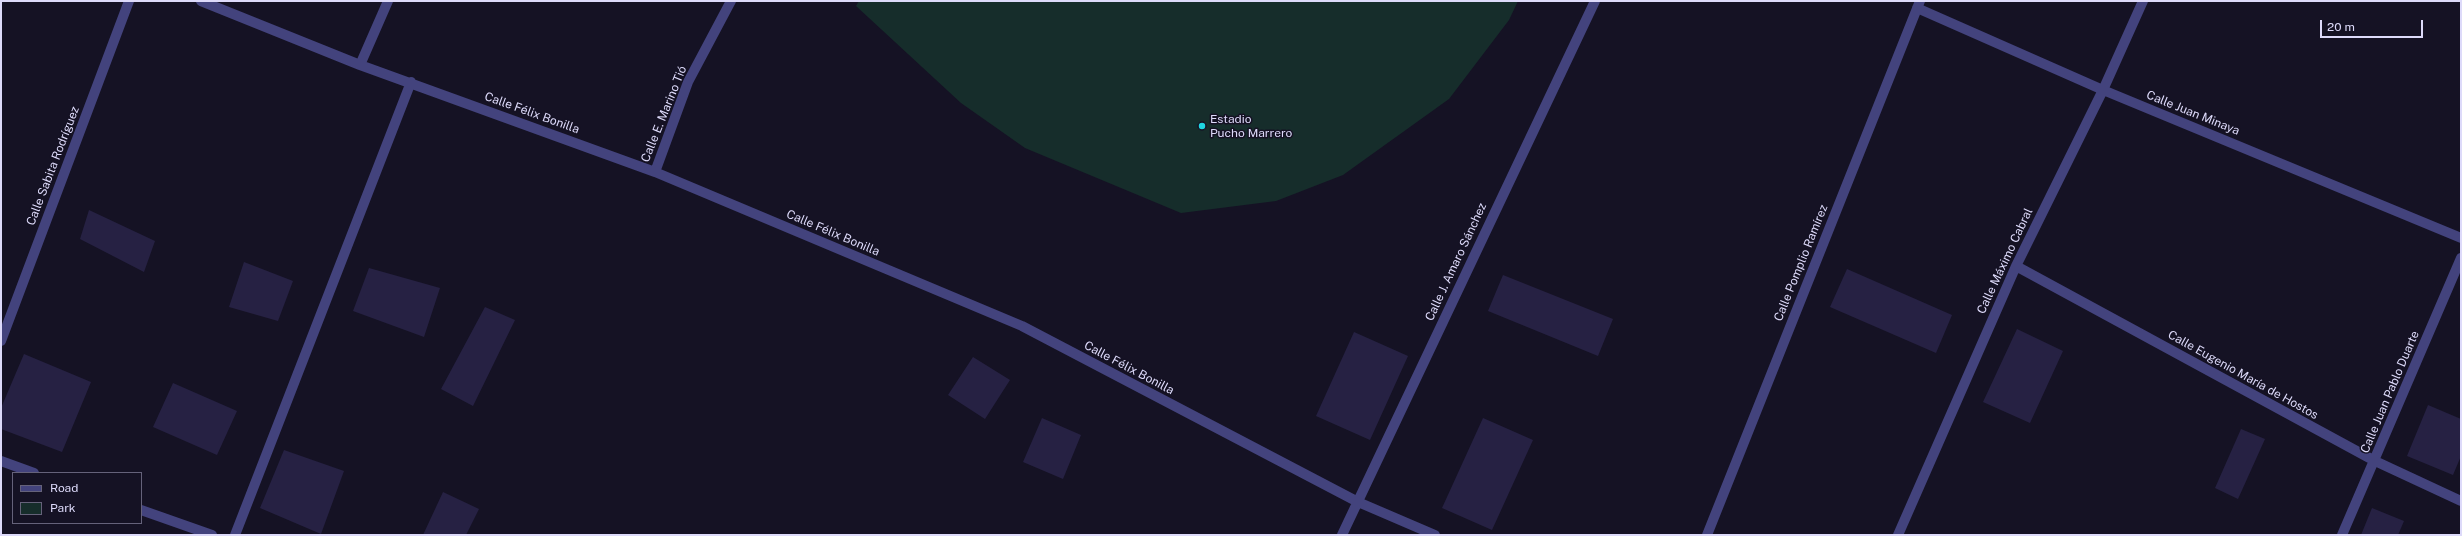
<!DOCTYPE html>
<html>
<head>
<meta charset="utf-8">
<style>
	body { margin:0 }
	#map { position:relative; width:2462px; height:536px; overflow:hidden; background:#151224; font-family:"Public Sans",sans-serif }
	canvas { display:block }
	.frame { position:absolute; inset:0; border:2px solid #dddafa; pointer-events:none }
	.legend { position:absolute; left:12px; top:472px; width:130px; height:52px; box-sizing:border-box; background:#151224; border:1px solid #65627a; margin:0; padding:5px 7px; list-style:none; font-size:12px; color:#dddafa }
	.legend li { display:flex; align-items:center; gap:8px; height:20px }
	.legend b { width:20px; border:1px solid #65627a }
	.scale { position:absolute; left:2320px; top:20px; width:103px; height:18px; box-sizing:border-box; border:2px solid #dddafa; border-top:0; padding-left:5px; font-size:12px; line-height:14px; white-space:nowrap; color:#dddafa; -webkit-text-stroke:3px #151224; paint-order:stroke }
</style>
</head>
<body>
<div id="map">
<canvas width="2462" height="536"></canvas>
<div class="frame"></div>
<ul class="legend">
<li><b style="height:5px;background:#43437d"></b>Road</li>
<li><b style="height:11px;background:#162d2b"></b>Park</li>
</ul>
<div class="scale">20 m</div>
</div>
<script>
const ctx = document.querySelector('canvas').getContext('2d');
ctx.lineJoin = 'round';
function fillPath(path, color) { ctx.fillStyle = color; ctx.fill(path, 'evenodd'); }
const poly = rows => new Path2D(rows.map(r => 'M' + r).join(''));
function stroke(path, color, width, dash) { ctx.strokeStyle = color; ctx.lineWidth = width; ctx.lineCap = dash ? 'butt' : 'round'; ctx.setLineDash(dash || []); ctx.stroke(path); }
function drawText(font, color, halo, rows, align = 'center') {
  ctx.font = font + ' "Public Sans",sans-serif'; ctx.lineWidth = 3; ctx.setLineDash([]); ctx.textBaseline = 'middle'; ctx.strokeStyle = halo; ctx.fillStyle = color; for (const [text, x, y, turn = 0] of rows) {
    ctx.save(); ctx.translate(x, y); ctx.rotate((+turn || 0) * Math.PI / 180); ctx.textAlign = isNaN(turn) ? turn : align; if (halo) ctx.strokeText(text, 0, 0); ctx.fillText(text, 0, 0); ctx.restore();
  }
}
fillPath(poly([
	[859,1,1518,1,1509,20,1449,99,1343,175,1276,201,1181,213,1025,148,961,103,856,6]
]), '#162d2b');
fillPath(poly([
	[89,210,155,241,144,272,80,239],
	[244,262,293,281,278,321,229,307],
	[369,268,440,288,424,337,353,311],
	[1847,269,1952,315,1936,353,1830,307],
	[1503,275,1613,319,1598,356,1488,311],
	[485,307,515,320,473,406,441,389],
	[2017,329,2063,351,2030,423,1983,402],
	[1354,332,1408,356,1370,440,1316,416],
	[24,354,91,382,62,452,1,429,1,408],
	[973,357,1010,380,985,419,948,395],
	[173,383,237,411,217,455,153,427],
	[2428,405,2461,419,2461,456,2453,475,2407,456],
	[1042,418,1081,435,1063,479,1023,462],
	[1483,418,1533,440,1492,530,1442,508],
	[2241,429,2265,439,2238,499,2215,488],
	[284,450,344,471,321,534,260,508],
	[443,492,479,509,466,535,423,535],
	[2372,508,2404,521,2398,535,2361,535]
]), '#262143');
stroke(poly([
	[201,1,360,65,655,172,1022,326,1358,502,1435,535],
	[1917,8,2103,90,2461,238],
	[360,65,388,1],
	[655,172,688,82,731,1],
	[2016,266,2375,461,2461,501],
	[1,341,129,1],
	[1,461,34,473],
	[141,510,212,535],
	[235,535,411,82],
	[1342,535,1595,1],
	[1707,535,1920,1],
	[1898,535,2016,266,2103,90,2143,1],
	[2342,535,2461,258]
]), '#43437d', 10);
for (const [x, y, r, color] of [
	[1202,126,4,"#1fd5e1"]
]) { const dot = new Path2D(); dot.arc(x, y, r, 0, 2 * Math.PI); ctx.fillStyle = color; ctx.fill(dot); stroke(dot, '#151224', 1.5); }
drawText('12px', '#dddafa', '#151224', [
	["Calle Félix Bonilla",532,113,20],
	["Calle Juan Minaya",2193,113,22],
	["Calle E. Marino Tió",664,114,-68],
	["Calle Sabita Rodríguez",53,166,-69],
	["Calle Félix Bonilla",833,233,23],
	["Calle Máximo Cabral",2005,261,-65],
	["Calle J. Amaro Sánchez",1456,262,-65],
	["Calle Pomplio Ramírez",1801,263,-68],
	["Calle Félix Bonilla",1129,368,28],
	["Calle Eugenio María de Hostos",2243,375,29],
	["Calle Juan Pablo Duarte",2390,392,-67]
]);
drawText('12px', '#dddafa', '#151224', [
	["Estadio",1210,119],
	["Pucho Marrero",1210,133]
], 'left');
</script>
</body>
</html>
